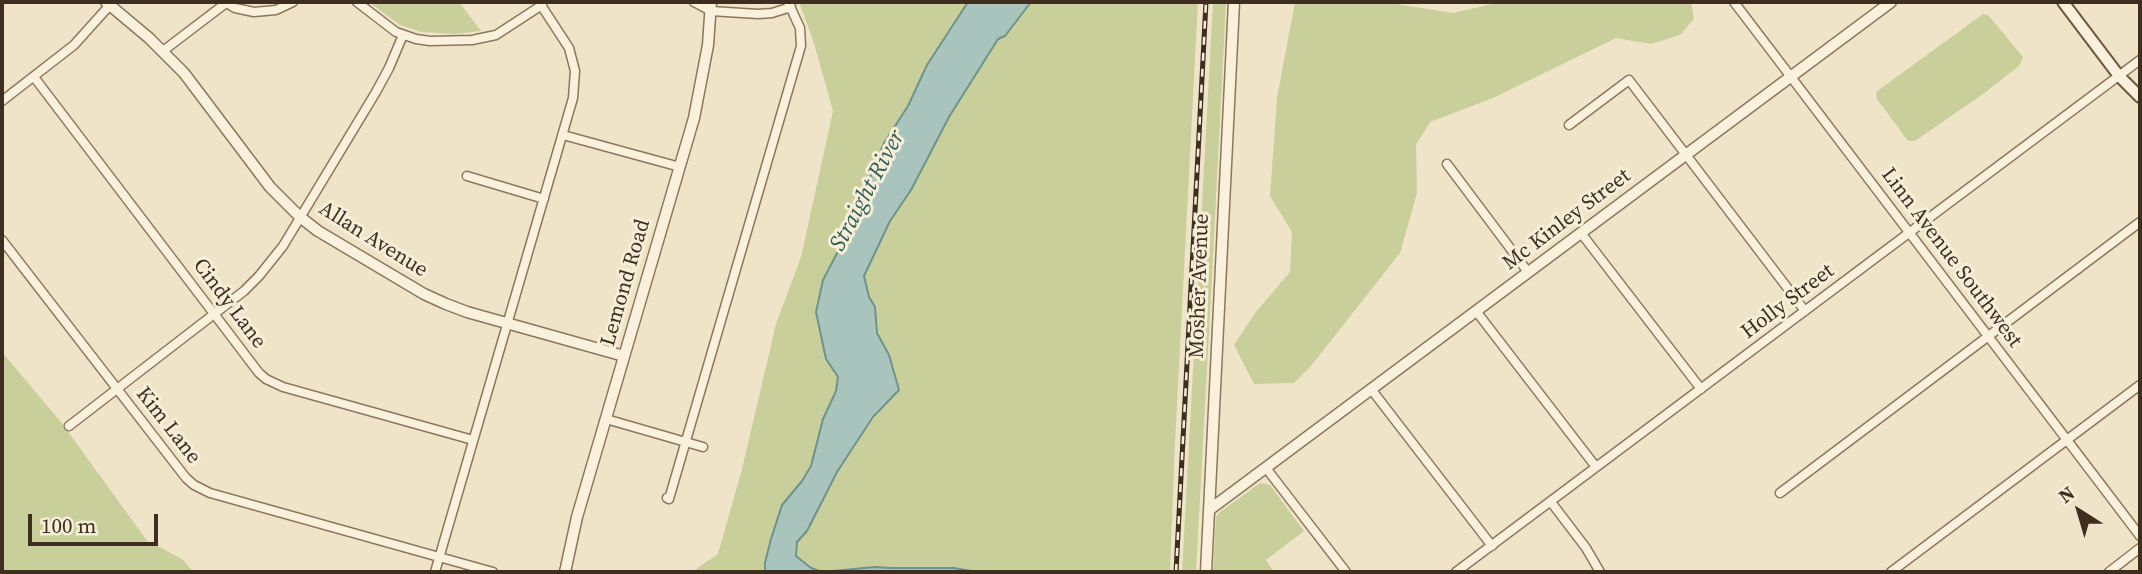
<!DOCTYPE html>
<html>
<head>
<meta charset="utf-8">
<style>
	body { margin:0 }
	#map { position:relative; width:2142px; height:574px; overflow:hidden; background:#f0e4c8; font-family:"Source Serif 4",serif }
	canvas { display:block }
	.frame { position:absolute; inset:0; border:4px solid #3d2e20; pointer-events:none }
	.north { position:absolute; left:2044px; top:476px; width:70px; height:70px; -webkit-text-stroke:5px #f7eed8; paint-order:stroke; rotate:323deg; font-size:19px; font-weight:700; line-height:28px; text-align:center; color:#3d2e20 }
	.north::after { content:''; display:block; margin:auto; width:24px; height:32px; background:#3d2e20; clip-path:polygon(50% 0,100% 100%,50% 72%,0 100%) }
	.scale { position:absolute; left:28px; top:514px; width:130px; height:32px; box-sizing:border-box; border:4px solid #3d2e20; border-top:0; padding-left:9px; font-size:21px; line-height:24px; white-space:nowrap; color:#3d2e20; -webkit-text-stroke:5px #f7eed8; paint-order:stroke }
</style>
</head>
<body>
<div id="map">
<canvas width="2142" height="574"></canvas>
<div class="frame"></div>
<div class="north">N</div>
<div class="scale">100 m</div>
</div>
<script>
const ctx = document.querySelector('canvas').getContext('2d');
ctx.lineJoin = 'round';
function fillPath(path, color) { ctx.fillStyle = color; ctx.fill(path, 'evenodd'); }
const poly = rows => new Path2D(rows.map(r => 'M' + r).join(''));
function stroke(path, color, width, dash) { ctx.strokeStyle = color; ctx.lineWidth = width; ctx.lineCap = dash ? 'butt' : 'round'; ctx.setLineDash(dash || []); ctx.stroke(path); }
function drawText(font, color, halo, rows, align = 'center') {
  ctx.font = font + ' "Source Serif 4",serif'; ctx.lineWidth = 6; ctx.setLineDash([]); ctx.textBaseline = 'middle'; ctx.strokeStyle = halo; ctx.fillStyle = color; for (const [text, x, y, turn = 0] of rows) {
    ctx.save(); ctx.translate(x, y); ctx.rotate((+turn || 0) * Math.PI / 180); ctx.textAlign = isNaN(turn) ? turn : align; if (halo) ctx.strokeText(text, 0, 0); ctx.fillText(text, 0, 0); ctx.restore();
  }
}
fillPath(poly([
	[369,2,459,2,481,31,454,34,421,32,400,25],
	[799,2,968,2,927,65,908,106,884,143,847,234,823,280,816,312,826,359,838,377,836,391,823,419,811,466,794,492,771,539,765,563,765,572,692,572,718,554,742,469,776,324,801,257,833,111,813,40],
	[1031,2,1198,2,1175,443,1170,572,977,572,954,568,891,568,875,567,822,572,811,568,796,556,797,542,807,531,837,472,855,447,865,428,899,390,889,355,877,333,875,307,869,297,864,276,890,221,911,189,949,117,998,39,1005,36],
	[1213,2,1226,2,1212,277,1196,572,1182,572],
	[1295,2,1393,2,1396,4,1453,13,1501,2,1691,2,1694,19,1680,35,1651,44,1616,38,1493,98,1430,122,1416,145,1417,193,1400,253,1311,366,1294,383,1254,384,1234,345,1255,313,1290,272,1292,232,1270,196,1277,98],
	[1983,14,1989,16,2023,57,2020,65,1983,94,1915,141,1908,141,1877,99,1876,92],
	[2,352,61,422,148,542,151,542,183,560,193,572,2,572],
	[1260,483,1270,485,1304,531,1266,560,1274,572,1213,572,1216,517,1220,512]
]), '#c9cf9b');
const water = poly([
	[968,2,1031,2,1005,36,998,39,949,117,911,190,890,221,864,276,869,297,875,307,877,333,889,355,899,390,873,417,837,472,807,531,797,542,796,556,811,568,822,572,875,567,891,568,954,568,977,572,765,572,765,563,771,539,782,505,802,481,811,466,823,419,836,391,838,377,826,359,816,312,823,280,847,234,884,143,908,106,927,65,968,2]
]);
fillPath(water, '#a9c4bc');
stroke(water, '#6f938a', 2);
const minor = poly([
	[225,2,235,8,254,12,276,10,293,2],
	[357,2,396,32,416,39,430,41,472,40,496,35,542,5],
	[694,2,711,11,758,14,772,13,791,7],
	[1734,2,2140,536],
	[163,51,226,3],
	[34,77,259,373,266,379,283,387,473,440],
	[2,101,74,45,110,5],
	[1569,125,1629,80,1805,311],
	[563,135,680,167],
	[1447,164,1528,272],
	[467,176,544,199],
	[1581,233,1701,389],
	[2,240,186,478,194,485,210,493,493,572],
	[1476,311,1596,467],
	[1371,389,1492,546],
	[606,419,703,447],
	[69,426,244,291,259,276,283,246,376,92,389,68,403,35],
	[1266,468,1346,572],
	[1780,493,2140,222],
	[667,498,669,499,801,46,800,28,788,2],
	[1551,502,1586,548,1600,572],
	[435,572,573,98,575,71,569,48,539,2],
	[1456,572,2140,60],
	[1891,572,2140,385],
	[2109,572,2140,548]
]);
const tertiary = poly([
	[106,2,149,38,184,73,270,187,300,217,318,231,424,294,446,304,467,312,624,356],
	[1209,510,1891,2],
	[565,572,577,517,694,118,708,45,711,2],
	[1206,572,1234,2]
]);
const secondary = poly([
	[2063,2,2119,76,2140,97]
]);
stroke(minor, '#8d765c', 11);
stroke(tertiary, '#8d765c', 13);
stroke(secondary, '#6f573f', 14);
stroke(minor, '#faf1dc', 8);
stroke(tertiary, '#faf1dc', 10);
stroke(secondary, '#faf1dc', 10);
const rail = poly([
	[1176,572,1206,2]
]);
stroke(rail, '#3d2e20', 5);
stroke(rail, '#f7eed8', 2.5, [8]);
drawText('21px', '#3d2e20', '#f7eed8', [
	["Mc Kinley Street",1567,220,-37],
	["Allan Avenue",373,240,32],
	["Linn Avenue Southwest",1951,258,53],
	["Lemond Road",626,283,-74],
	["Mosher Avenue",1200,286,-88],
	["Holly Street",1788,302,-37],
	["Cindy Lane",229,304,53],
	["Kim Lane",168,426,52]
]);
drawText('italic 23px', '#2f5d5a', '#f7eed8', [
	["Straight River",868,191,-62]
]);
</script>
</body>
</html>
